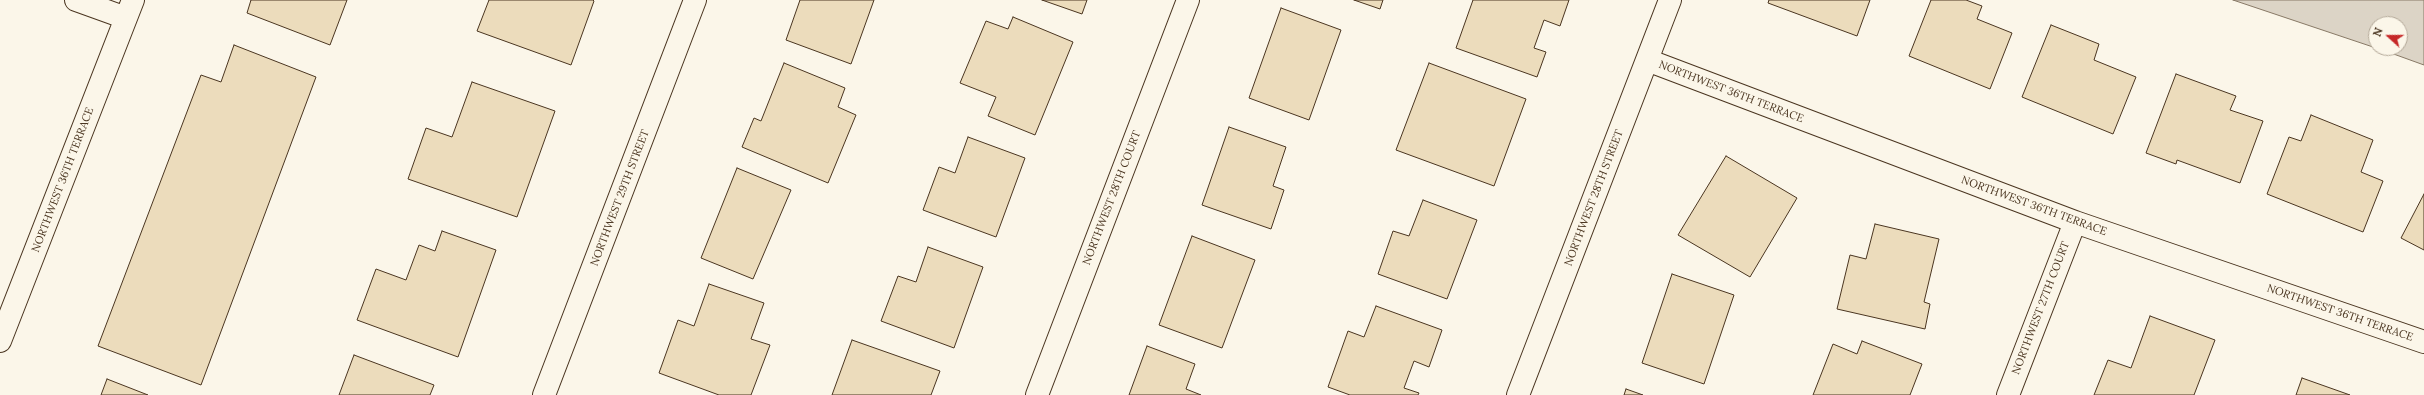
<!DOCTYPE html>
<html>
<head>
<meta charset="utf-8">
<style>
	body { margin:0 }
	#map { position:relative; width:2424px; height:395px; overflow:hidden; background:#fbf6e9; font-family:Lora,serif }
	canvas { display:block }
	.north { position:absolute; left:2368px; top:16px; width:40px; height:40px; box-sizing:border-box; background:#fbf6e9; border:1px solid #b4a999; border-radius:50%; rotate:291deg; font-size:11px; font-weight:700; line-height:16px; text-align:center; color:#4a3520 }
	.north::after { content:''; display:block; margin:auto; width:14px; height:18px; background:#c62828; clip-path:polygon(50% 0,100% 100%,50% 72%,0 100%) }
</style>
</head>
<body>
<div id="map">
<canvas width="2424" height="395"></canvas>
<div class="north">N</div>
</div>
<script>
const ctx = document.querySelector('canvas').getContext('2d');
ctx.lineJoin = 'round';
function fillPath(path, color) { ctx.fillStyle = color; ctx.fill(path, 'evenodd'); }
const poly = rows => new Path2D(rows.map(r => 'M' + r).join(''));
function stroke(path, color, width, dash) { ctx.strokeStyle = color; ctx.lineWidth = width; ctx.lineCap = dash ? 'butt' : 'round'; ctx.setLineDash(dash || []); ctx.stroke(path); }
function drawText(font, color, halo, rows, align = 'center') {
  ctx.font = font + ' Lora,serif'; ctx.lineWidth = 3; ctx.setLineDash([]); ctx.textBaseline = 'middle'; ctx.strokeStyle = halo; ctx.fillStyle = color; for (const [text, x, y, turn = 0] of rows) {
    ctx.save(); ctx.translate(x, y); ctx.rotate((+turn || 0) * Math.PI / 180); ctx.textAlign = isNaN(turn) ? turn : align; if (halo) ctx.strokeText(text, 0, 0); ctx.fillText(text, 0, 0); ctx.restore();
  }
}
const water = poly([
	[2233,0,2424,0,2424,65,2377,48,2400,48,2400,24,2376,24,2376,48,2233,0]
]);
fillPath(water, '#dcd4c6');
stroke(water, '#887966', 1);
const building = poly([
	[251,0,347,0,330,45,247,13,251,0],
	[489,0,593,0,594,1,571,65,477,31,489,0],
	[800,0,874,0,851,64,786,40,800,0],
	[1042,0,1087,0,1082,14,1042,0],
	[1354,0,1383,0,1380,9,1354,0],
	[1473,0,1569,0,1560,26,1544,20,1534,48,1546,52,1537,77,1456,48,1473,0],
	[1769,0,1870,0,1857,36,1768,3,1769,0],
	[1931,0,1966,0,1982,6,1977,19,2012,33,1990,89,1909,56,1931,0],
	[1281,8,1341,30,1309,120,1249,98,1281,8],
	[1013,17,1073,42,1035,135,988,116,996,97,960,83,986,21,1008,29,1013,17],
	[2051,25,2099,44,2094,60,2136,77,2113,134,2022,97,2051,25],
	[234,45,316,77,201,385,98,346,201,75,221,82,234,45],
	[784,63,845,88,838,107,856,115,828,183,742,147,754,118,761,121,784,63],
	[1429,63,1526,99,1494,186,1396,150,1429,63],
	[2176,74,2236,96,2230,110,2263,121,2240,183,2177,160,2176,164,2146,153,2176,74],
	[472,82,555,111,517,217,408,179,426,128,452,137,472,82],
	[2311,115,2373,140,2361,172,2383,181,2363,232,2267,194,2289,137,2301,141,2311,115],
	[1229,127,1286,147,1273,186,1284,190,1271,229,1202,205,1229,127],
	[968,137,1025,158,996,237,923,210,939,167,955,173,968,137],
	[1726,156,1797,198,1750,277,1678,235,1726,156],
	[737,168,791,190,753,279,701,258,737,168],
	[2424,194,2424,250,2401,238,2424,194],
	[1423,200,1477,220,1447,299,1378,274,1393,231,1409,236,1423,200],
	[1875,224,1939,239,1924,302,1930,304,1925,329,1837,309,1850,255,1866,259,1875,224],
	[442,231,496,250,458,357,357,320,376,269,406,280,419,245,435,251,442,231],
	[1192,236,1255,260,1222,348,1159,325,1192,236],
	[928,247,983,267,954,348,881,321,898,276,916,282,928,247],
	[1672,274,1734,295,1704,384,1642,363,1672,274],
	[709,284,764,303,751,339,770,345,751,395,719,395,659,373,678,320,694,326,709,284],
	[1376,306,1442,330,1429,367,1414,361,1404,388,1419,393,1418,395,1350,395,1328,387,1348,331,1364,337,1376,306],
	[2150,316,2215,340,2194,395,2094,395,2108,360,2131,368,2150,316],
	[852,340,940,371,931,395,832,395,852,340],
	[1862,341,1922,364,1910,395,1813,395,1833,344,1857,354,1862,341],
	[1147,346,1195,364,1186,389,1201,395,1129,395,1147,346],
	[354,355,434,385,430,395,339,395,354,355],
	[2302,378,2350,395,2296,395,2302,378],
	[107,379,148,395,101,395,107,379],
	[1626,389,1643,395,1624,395,1626,389]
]);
fillPath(building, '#ecdcbc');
stroke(building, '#4a3520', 1);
const street = poly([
	[76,0,126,18],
	[1647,60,2075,222,2424,342],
	[0,341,133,0],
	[544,395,695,0],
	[1037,395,1188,0],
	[1518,395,1670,0],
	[2008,395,2075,222]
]);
stroke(street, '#4a3520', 24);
stroke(street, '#fbf6e9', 22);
drawText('11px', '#4a3520', '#fbf6e9', [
	["NORTHWEST 36TH TERRACE",1731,92,21],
	["NORTHWEST 36TH TERRACE",63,180,-69],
	["NORTHWEST 29TH STREET",620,198,-69],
	["NORTHWEST 28TH COURT",1112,198,-69],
	["NORTHWEST 28TH STREET",1594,198,-69],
	["NORTHWEST 36TH TERRACE",2034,206,20],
	["NORTHWEST 27TH COURT",2041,308,-69],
	["NORTHWEST 36TH TERRACE",2340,313,19]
]);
</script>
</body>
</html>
